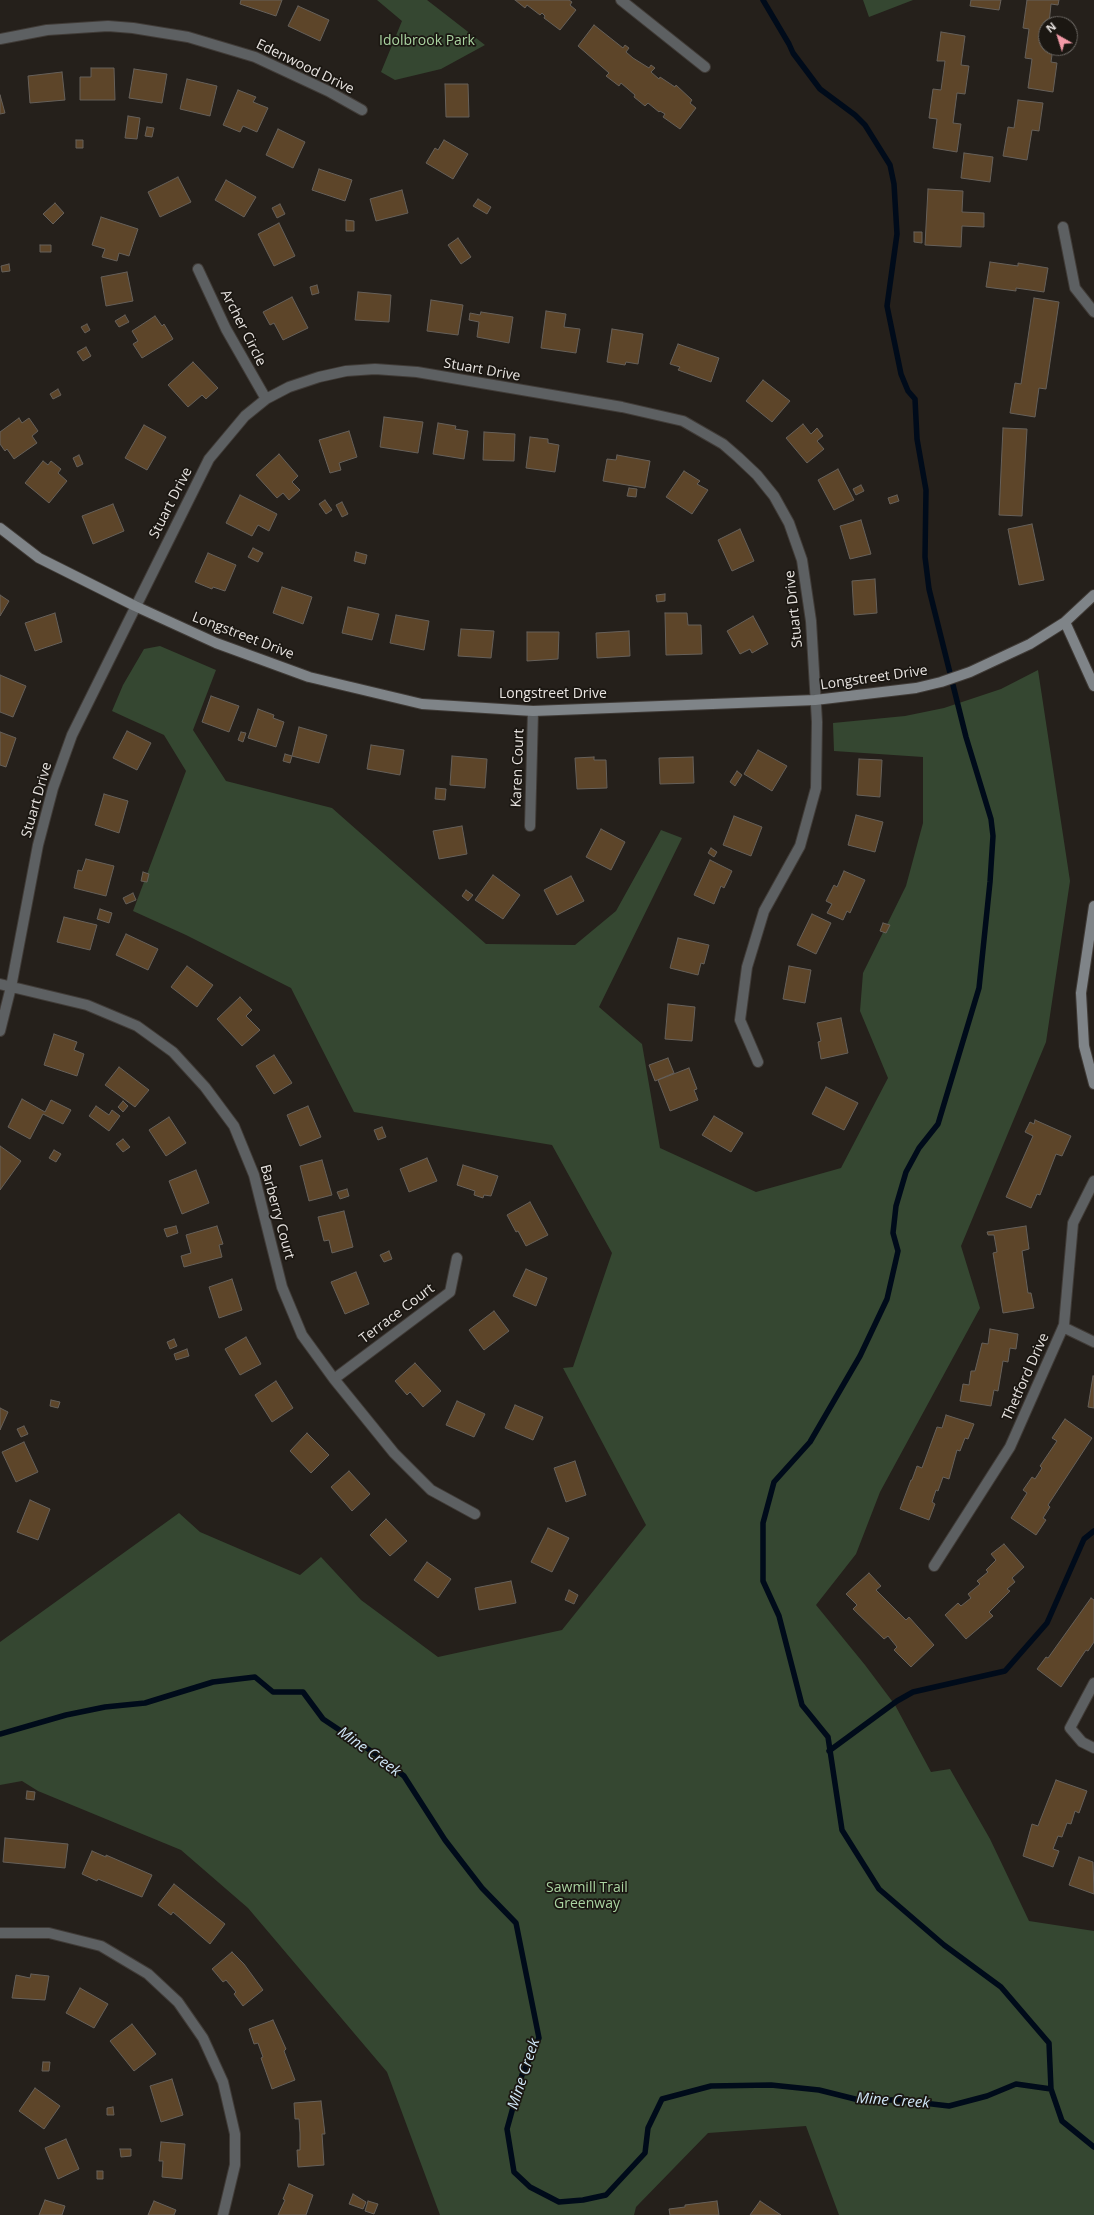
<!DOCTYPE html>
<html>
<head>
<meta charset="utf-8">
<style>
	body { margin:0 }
	#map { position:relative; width:1094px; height:2215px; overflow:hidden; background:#25201b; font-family:"Open Sans",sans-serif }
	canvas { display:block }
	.north { position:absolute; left:1038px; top:16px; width:40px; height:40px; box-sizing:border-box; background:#1b1712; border:1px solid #6d6965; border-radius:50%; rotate:321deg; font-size:11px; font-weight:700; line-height:16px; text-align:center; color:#e8e4e1 }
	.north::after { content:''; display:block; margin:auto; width:14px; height:18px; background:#f39aa7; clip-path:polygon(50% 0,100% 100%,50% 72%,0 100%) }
</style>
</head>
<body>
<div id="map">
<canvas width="1094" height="2215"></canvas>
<div class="north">N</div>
</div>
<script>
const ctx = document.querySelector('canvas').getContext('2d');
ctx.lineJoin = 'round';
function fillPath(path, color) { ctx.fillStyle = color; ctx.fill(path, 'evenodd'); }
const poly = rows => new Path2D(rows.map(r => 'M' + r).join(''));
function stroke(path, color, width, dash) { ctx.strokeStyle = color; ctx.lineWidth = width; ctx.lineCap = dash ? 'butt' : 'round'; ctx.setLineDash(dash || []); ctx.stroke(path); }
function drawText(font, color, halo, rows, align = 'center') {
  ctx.font = font + ' "Open Sans",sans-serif'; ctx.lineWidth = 3.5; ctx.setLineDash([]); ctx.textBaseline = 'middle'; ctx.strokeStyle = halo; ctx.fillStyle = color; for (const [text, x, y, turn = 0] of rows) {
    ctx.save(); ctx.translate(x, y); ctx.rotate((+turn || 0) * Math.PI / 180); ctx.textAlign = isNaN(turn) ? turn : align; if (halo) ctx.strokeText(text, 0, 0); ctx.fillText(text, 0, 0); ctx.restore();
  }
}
fillPath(poly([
	[377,0,427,0,485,45,441,69,395,80,381,72,402,21],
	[863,0,913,0,869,17],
	[160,646,216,670,193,730,226,781,332,808,486,944,575,945,616,911,661,830,682,838,599,1007,642,1044,660,1148,756,1192,841,1168,888,1078,860,1011,863,973,906,886,923,823,923,757,834,751,833,723,905,716,944,708,1001,689,1038,670,1070,881,1046,1042,961,1246,980,1308,880,1492,856,1554,816,1605,865,1665,895,1705,931,1772,950,1769,990,1839,1029,1921,1094,1931,1094,2215,839,2215,806,2126,708,2133,636,2207,634,2215,440,2215,387,2072,248,1908,181,1850,38,1791,22,1781,0,1785,0,1642,179,1513,200,1532,300,1575,321,1557,361,1600,438,1657,562,1630,646,1525,563,1368,573,1367,612,1253,552,1145,354,1112,291,988,186,935,133,911,186,771,164,735,112,711,123,685,144,649]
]), '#354731');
stroke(poly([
	[763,0,789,44,793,53,820,89,855,115,865,125,890,165,894,184,897,234,887,306,901,374,908,391,915,399,917,439,926,490,925,557,929,589,966,737,991,819,993,836,990,882,979,988,938,1124,919,1148,906,1172,896,1206,893,1233,898,1251,887,1299,860,1356,810,1442,774,1482,763,1523,763,1581,779,1616,802,1705,828,1737,842,1830,879,1889,944,1945,1001,1987,1049,2043,1051,2089],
	[0,1734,66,1715,105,1707,145,1703,213,1682,255,1677,273,1692,303,1692,323,1719,377,1755,404,1776,445,1840,482,1888,516,1923,539,2038,522,2075,507,2129,514,2172,530,2187,559,2202,583,2200,606,2195,645,2153,648,2128,662,2099,711,2086,771,2085,819,2090,859,2100,898,2100,949,2106,987,2096,1016,2084,1051,2089,1062,2121,1094,2147],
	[829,1751,897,1701,913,1692,1005,1671,1047,1623,1084,1539,1094,1531]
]), '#000b1a', 5.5);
const building = poly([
	[241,0,282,0,276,16,240,4,241,0],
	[515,0,569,0,572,2,570,5,576,10,560,30,544,18,545,16,542,13,540,15,527,5,525,8,515,0],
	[971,0,1001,0,999,10,970,6,971,0],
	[1027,0,1059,0,1058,5,1051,4,1049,24,1046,24,1046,48,1053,48,1051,62,1057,63,1053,92,1028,88,1032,59,1025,58,1029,29,1023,28,1027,0],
	[298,6,329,20,320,41,288,26,298,6],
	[594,25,623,48,625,45,629,48,626,52,633,58,649,68,651,65,655,68,651,72,659,79,660,77,675,87,676,85,692,100,690,103,696,108,680,129,663,117,665,114,660,111,659,112,648,103,645,106,634,97,635,95,621,83,619,86,606,76,609,73,578,46,594,25],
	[941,32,965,36,961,65,969,66,965,94,957,93,953,123,961,124,957,152,933,148,937,119,929,118,933,89,941,90,945,61,937,61,941,32],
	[91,68,114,68,115,100,80,100,80,77,91,77,91,68],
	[134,69,167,74,162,103,129,98,134,69],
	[62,72,65,100,30,103,28,76,62,72],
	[187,79,217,86,210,116,180,109,187,79],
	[445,84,468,84,469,117,446,117,445,84],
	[238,90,256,97,253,102,268,108,257,132,243,126,240,132,223,125,238,90],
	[0,95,5,113,0,114,0,95],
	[1018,100,1043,103,1039,131,1032,130,1027,160,1003,156,1008,127,1014,128,1018,100],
	[128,116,140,118,137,139,125,138,128,116],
	[147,127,154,128,152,137,145,136,147,127],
	[278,129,305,142,293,168,266,155,278,129],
	[76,140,83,140,83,148,76,148,76,140],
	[444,140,468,154,453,179,426,163,435,148,438,150,444,140],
	[964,153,993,157,990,182,961,178,964,153],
	[319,169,352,180,345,201,312,190,319,169],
	[178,177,191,202,160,217,148,192,178,177],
	[226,180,256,197,244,217,215,200,226,180],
	[928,189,963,191,962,212,984,213,984,227,962,226,961,247,925,245,928,189],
	[402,190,408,213,376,221,370,199,402,190],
	[478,199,491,207,487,214,473,206,478,199],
	[55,203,64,213,53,224,43,214,55,203],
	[280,204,285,214,277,218,272,208,280,204],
	[101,217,138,229,129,256,119,253,117,261,102,257,105,249,92,245,101,217],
	[346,220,354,221,354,231,346,231,346,220],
	[279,223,295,256,274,266,258,234,279,223],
	[914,232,922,232,922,243,914,242,914,232],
	[458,238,471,257,461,264,448,245,458,238],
	[40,245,51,245,51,252,40,252,40,245],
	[990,262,1018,266,1018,263,1048,268,1044,292,1016,288,1016,291,986,287,990,262],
	[9,264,10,271,2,272,1,266,9,264],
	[127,272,133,301,106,306,101,277,127,272],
	[317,285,319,293,312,295,310,287,317,285],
	[358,292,391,295,389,322,355,320,358,292],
	[292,297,308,328,283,340,274,323,270,325,263,312,292,297],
	[1034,298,1059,302,1046,389,1039,388,1035,417,1010,413,1015,383,1021,384,1034,298],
	[431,300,463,305,458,335,427,331,431,300],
	[546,311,566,314,564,327,580,329,576,353,541,348,546,311],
	[481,312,513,317,509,343,477,337,479,322,469,320,470,313,480,315,481,312],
	[125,315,129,322,119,327,115,321,125,315],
	[155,316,162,326,164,324,173,339,142,358,133,344,138,341,132,331,155,316],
	[87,324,90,330,85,333,81,327,87,324],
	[612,329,643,334,638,364,626,362,625,365,607,362,612,329],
	[678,344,719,358,711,382,678,370,680,367,670,364,678,344],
	[86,347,91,356,83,361,77,352,86,347],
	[193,362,218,388,206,399,202,395,188,407,168,385,193,362],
	[763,380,790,401,772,422,746,401,763,380],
	[58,389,61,395,53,399,50,394,58,389],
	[384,417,423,422,418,453,380,447,384,417],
	[19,418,22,423,29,418,38,431,32,436,37,443,14,459,7,449,5,451,0,444,0,432,19,418],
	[438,423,456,426,455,429,468,431,464,459,433,454,438,423],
	[803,424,811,434,817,428,823,436,817,441,824,449,807,463,786,438,803,424],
	[144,425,166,437,147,470,125,458,144,425],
	[1003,428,1027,429,1022,516,999,515,1003,428],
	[349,431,357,457,339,463,341,470,330,473,319,440,349,431],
	[484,432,515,434,514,461,483,460,484,432],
	[530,437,548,439,548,443,559,445,555,472,526,468,530,437],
	[279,454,298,476,292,482,300,490,289,500,283,493,277,498,256,475,279,454],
	[79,455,83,464,77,467,73,458,79,455],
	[617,455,650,461,645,488,603,481,607,459,616,460,617,455],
	[43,461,48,465,51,461,61,469,58,473,67,481,49,503,25,483,43,461],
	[838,469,854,500,834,510,818,480,838,469],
	[684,471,700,481,697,484,708,490,692,514,666,497,684,471],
	[861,485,864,491,856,495,853,489,861,485],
	[629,488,637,489,636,497,627,496,629,488],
	[240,495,277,514,269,531,258,525,252,536,226,523,240,495],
	[897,495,899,501,890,504,888,498,897,495],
	[325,500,332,510,326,514,319,504,325,500],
	[342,502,348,514,342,517,336,505,342,502],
	[113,504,124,531,93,544,82,516,113,504],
	[861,520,871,554,850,559,840,526,861,520],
	[1032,524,1044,580,1019,585,1008,529,1032,524],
	[740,529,754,561,732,571,718,540,740,529],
	[253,548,263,553,258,562,248,557,253,548],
	[356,552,367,555,365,564,354,561,356,552],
	[208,553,236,565,225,591,213,587,212,589,195,582,208,553],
	[875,579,877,613,854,615,852,581,875,579],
	[282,587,312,597,303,624,273,613,282,587],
	[665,594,665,601,657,602,656,595,665,594],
	[0,595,9,601,0,616,0,595],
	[348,607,379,614,372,640,342,633,348,607],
	[55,613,62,642,35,651,25,623,55,613],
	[665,613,687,613,688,625,701,625,702,654,666,655,665,613],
	[396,615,429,621,424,650,390,643,396,615],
	[753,616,768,644,752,653,750,649,740,654,727,631,753,616],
	[461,629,494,631,491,658,458,656,461,629],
	[629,631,630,656,597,658,596,633,629,631],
	[527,632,559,632,558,659,527,661,527,632],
	[0,675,26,686,13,717,0,712,0,675],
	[211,696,239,706,229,732,202,722,211,696],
	[258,709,274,715,273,718,284,722,276,747,248,738,258,709],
	[299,727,327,735,319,763,292,756,299,727],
	[127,731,151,743,137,770,113,758,127,731],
	[0,732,16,738,6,767,0,765,0,732],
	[241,732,246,733,243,742,238,740,241,732],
	[371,745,404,750,400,775,367,769,371,745],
	[758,750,787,766,772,791,744,774,758,750],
	[285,754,292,756,290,763,283,761,285,754],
	[452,756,487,759,485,788,450,785,452,756],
	[594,757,594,760,606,760,607,788,577,789,575,758,594,757],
	[693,757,694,783,660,784,659,758,693,757],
	[859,759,882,760,880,797,857,795,859,759],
	[737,771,742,775,735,786,730,782,737,771],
	[436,788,446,789,445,800,435,799,436,788],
	[104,794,128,801,119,833,95,825,104,794],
	[856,815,883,822,875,852,848,845,856,815],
	[734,816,762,827,751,856,723,845,734,816],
	[462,826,467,854,439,859,433,831,462,826],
	[601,829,625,842,611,870,586,857,601,829],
	[711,848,717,852,714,857,708,853,711,848],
	[86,859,114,866,106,896,74,888,78,870,82,871,86,859],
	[710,860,732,871,724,888,721,886,714,904,694,895,710,860],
	[844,871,865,880,850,913,847,911,843,920,827,913,832,904,826,901,834,885,837,887,844,871],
	[143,872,149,874,147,882,141,881,143,872],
	[493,875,520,895,503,919,475,900,493,875],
	[571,876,584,901,557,915,544,890,571,876],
	[466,890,473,895,468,901,462,896,466,890],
	[133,893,136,900,126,904,123,898,133,893],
	[100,909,112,913,109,923,97,919,100,909],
	[812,914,831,923,816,954,797,945,812,914],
	[64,917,97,925,90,950,57,942,64,917],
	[883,923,890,925,886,933,880,931,883,923],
	[126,934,158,949,148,970,116,955,126,934],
	[678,938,709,945,704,964,701,963,698,975,670,968,678,938],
	[187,966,213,985,197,1007,171,987,187,966],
	[789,966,811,970,805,1003,783,999,789,966],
	[240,997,252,1010,246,1016,260,1030,242,1046,217,1019,240,997],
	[668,1004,695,1007,692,1041,665,1039,668,1004],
	[841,1018,848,1053,821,1059,818,1042,821,1041,817,1023,841,1018],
	[54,1034,77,1042,74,1050,84,1054,77,1076,44,1065,54,1034],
	[274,1055,292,1083,274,1094,256,1066,274,1055],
	[668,1058,674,1073,655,1081,649,1065,668,1058],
	[119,1067,149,1090,135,1107,105,1085,119,1067],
	[689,1068,697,1089,694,1090,698,1100,670,1111,658,1080,689,1068],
	[826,1087,858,1103,844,1130,812,1114,826,1087],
	[22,1099,45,1112,51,1100,71,1110,63,1124,43,1114,30,1139,8,1127,22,1099],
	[123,1101,128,1106,123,1112,118,1107,123,1101],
	[96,1106,109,1115,112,1110,120,1116,109,1131,89,1116,96,1106],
	[308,1106,321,1137,300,1146,287,1115,308,1106],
	[714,1116,743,1133,731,1152,702,1135,714,1116],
	[169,1117,186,1143,166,1156,149,1130,169,1117],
	[1035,1120,1071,1136,1062,1156,1056,1154,1040,1195,1037,1194,1031,1208,1006,1197,1033,1136,1025,1132,1030,1122,1034,1124,1035,1120],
	[382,1127,386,1137,378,1140,374,1130,382,1127],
	[123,1139,130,1147,123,1152,116,1144,123,1139],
	[0,1146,21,1161,0,1190,0,1146],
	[54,1150,61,1154,56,1162,49,1158,54,1150],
	[427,1158,437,1181,409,1192,400,1169,427,1158],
	[322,1160,332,1195,309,1201,300,1166,322,1160],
	[463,1165,498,1176,491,1196,484,1195,483,1198,474,1195,475,1191,457,1185,463,1165],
	[196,1170,209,1203,182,1214,169,1181,196,1170],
	[347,1189,349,1196,340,1199,337,1192,347,1189],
	[530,1202,548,1235,526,1246,518,1231,516,1232,507,1215,530,1202],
	[344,1211,353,1247,332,1253,329,1240,324,1241,318,1217,344,1211],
	[176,1226,178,1233,167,1237,164,1229,176,1226],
	[217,1226,223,1244,219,1245,222,1257,184,1267,181,1256,191,1253,186,1235,217,1226],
	[1026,1226,1029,1249,1022,1251,1028,1293,1031,1293,1034,1308,1003,1313,993,1253,997,1252,994,1235,988,1235,987,1232,1026,1226],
	[389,1251,392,1259,384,1262,380,1255,389,1251],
	[526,1269,547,1278,536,1306,513,1296,526,1269],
	[356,1272,369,1304,345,1314,331,1282,356,1272],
	[232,1279,242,1310,219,1318,209,1287,232,1279],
	[494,1311,509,1331,484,1350,469,1330,494,1311],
	[990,1329,1018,1334,1016,1349,1010,1348,1008,1362,1003,1361,998,1391,994,1390,991,1406,960,1401,963,1384,969,1385,971,1371,975,1371,982,1343,988,1344,990,1329],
	[246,1337,261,1364,240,1375,225,1349,246,1337],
	[174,1339,177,1346,170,1349,167,1342,174,1339],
	[187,1349,189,1356,176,1360,174,1354,187,1349],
	[415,1363,441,1391,423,1407,410,1392,407,1395,395,1381,415,1363],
	[1093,1376,1094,1376,1094,1408,1088,1407,1093,1376],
	[276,1381,293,1408,272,1422,255,1395,276,1381],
	[51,1400,60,1402,58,1408,50,1406,51,1400],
	[457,1401,485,1414,474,1437,446,1425,457,1401],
	[515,1405,543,1417,533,1440,505,1428,515,1405],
	[0,1408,8,1412,0,1430,0,1408],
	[946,1415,974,1424,968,1439,965,1438,960,1451,957,1450,949,1479,943,1477,938,1491,936,1490,932,1502,935,1504,929,1520,900,1509,911,1480,912,1480,917,1466,922,1468,937,1427,942,1428,946,1415],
	[1065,1419,1092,1438,1048,1505,1050,1507,1043,1518,1046,1520,1036,1535,1011,1518,1027,1493,1023,1490,1032,1477,1035,1479,1042,1468,1040,1466,1057,1441,1052,1438,1065,1419],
	[24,1426,28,1434,21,1437,17,1429,24,1426],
	[307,1433,329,1455,311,1473,290,1451,307,1433],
	[24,1442,38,1472,16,1482,2,1452,24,1442],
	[575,1461,586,1495,566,1502,554,1468,575,1461],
	[349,1471,370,1494,352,1511,331,1487,349,1471],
	[30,1500,50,1509,38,1540,17,1532,30,1500],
	[386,1519,407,1541,390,1556,370,1535,386,1519],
	[548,1528,569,1538,552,1572,531,1562,548,1528],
	[1004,1544,1024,1567,1012,1578,1015,1582,1007,1589,1010,1591,989,1612,993,1616,966,1639,945,1615,958,1603,961,1606,971,1598,968,1594,980,1584,977,1581,988,1572,986,1570,996,1560,991,1554,1004,1544],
	[427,1562,451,1579,438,1598,414,1580,427,1562],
	[869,1573,881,1586,876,1590,906,1620,909,1617,934,1645,911,1667,894,1650,897,1647,888,1636,884,1639,853,1609,857,1605,846,1594,869,1573],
	[511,1581,516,1603,479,1610,475,1588,511,1581],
	[569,1590,578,1595,574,1604,565,1600,569,1590],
	[1091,1598,1094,1600,1094,1642,1088,1651,1086,1650,1061,1687,1037,1669,1046,1657,1048,1658,1091,1598],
	[1056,1780,1087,1791,1079,1813,1075,1811,1071,1824,1067,1823,1062,1837,1058,1836,1053,1849,1059,1851,1053,1867,1023,1856,1032,1824,1038,1826,1056,1780],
	[27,1791,35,1792,34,1800,26,1799,27,1791],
	[5,1838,68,1844,65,1868,3,1862,5,1838],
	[92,1851,106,1857,106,1855,152,1875,142,1897,98,1879,97,1881,82,1874,92,1851],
	[1079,1857,1093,1862,1094,1894,1069,1885,1079,1857],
	[174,1884,225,1924,210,1944,173,1912,171,1915,158,1905,174,1884],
	[232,1952,244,1964,263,1990,243,2006,234,1994,236,1992,226,1980,223,1982,212,1969,232,1952],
	[31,1974,49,1976,45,2000,12,1998,16,1975,30,1978,31,1974],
	[80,1988,108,2004,94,2028,66,2013,80,1988],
	[273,2020,286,2049,284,2051,295,2080,272,2089,261,2058,263,2057,258,2043,254,2044,249,2029,273,2020],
	[132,2024,156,2054,134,2071,110,2041,132,2024],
	[43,2062,50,2062,49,2071,42,2071,43,2062],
	[172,2079,183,2115,161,2122,150,2086,172,2079],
	[35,2088,60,2106,44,2129,19,2111,35,2088],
	[321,2101,325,2134,322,2134,324,2165,298,2167,297,2150,300,2150,300,2133,299,2119,295,2119,294,2103,321,2101],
	[113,2107,114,2115,107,2115,107,2108,113,2107],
	[66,2139,79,2169,58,2179,45,2148,66,2139],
	[161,2142,185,2144,182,2179,162,2177,163,2161,159,2161,161,2142],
	[120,2149,131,2149,131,2156,121,2157,120,2149],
	[97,2171,103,2171,103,2179,97,2179,97,2171],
	[289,2184,313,2195,306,2215,278,2215,285,2200,283,2199,289,2184],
	[353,2194,366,2202,363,2209,349,2204,353,2194],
	[45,2200,65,2206,62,2215,39,2215,45,2200],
	[154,2201,176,2210,174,2215,148,2215,154,2201],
	[368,2201,378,2204,374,2214,365,2211,368,2201],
	[717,2201,719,2215,670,2215,669,2209,685,2207,685,2205,717,2201],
	[760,2201,781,2215,750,2215,760,2201]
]);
fillPath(building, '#5d4529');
stroke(building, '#66605a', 1);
const street = poly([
	[621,0,705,67],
	[0,39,47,30,108,26,133,28,188,37,255,57,328,91,362,110],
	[1063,227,1075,288,1094,312],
	[198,269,226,329,266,399],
	[530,826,533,711],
	[0,984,87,1005,137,1026,173,1052,205,1087,234,1126,254,1175,282,1287,302,1335,334,1379,394,1453,431,1490,475,1514],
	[0,1031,11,987,38,845,53,788,72,735,209,459,245,416,266,399,289,387,319,377,346,371,375,369,417,372,622,407,683,421,723,444,738,457,757,475,774,496,789,523,802,560,811,621,817,722,816,788,800,846,764,911,747,967,740,1020,758,1062],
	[1063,1327,1094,1342],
	[334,1379,450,1292,457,1258],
	[934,1566,1010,1447,1064,1325,1073,1223,1094,1181],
	[1094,1683,1070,1728,1082,1742,1094,1748],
	[0,1933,49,1933,101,1946,148,1974,178,2002,203,2038,223,2082,235,2134,235,2165,223,2215]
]);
const secondary = poly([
	[0,528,39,558,135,606,216,643,309,677,422,704,533,711,815,700,916,688,941,682,970,672,1030,644,1065,622,1094,595],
	[1065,622,1094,686],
	[1094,906,1081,993,1084,1046,1094,1084]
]);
stroke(street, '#403b37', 12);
stroke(secondary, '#403b37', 12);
stroke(street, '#5d6062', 10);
stroke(secondary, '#7f8488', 10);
drawText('14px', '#aad4a1', '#1b1712', [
	["Idolbrook Park",427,41],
	["Sawmill Trail",587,1888],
	["Greenway",587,1904]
]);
drawText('14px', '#e8e4e1', '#1b1712', [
	["Edenwood Drive",305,67,26],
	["Archer Circle",243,328,63],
	["Stuart Drive",482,370,10],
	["Stuart Drive",171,503,-63],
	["Stuart Drive",794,609,-96],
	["Longstreet Drive",243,636,21],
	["Longstreet Drive",874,678,-8],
	["Longstreet Drive",553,694],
	["Karen Court",518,768,-88],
	["Stuart Drive",37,800,-74],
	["Barberry Court",277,1212,75],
	["Terrace Court",397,1314,-37],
	["Thetford Drive",1026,1377,-66]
]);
drawText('italic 15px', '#cfe6f7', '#1b1712', [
	["Mine Creek",369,1752,36],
	["Mine Creek",524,2074,-72],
	["Mine Creek",893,2101,4]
]);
</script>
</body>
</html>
